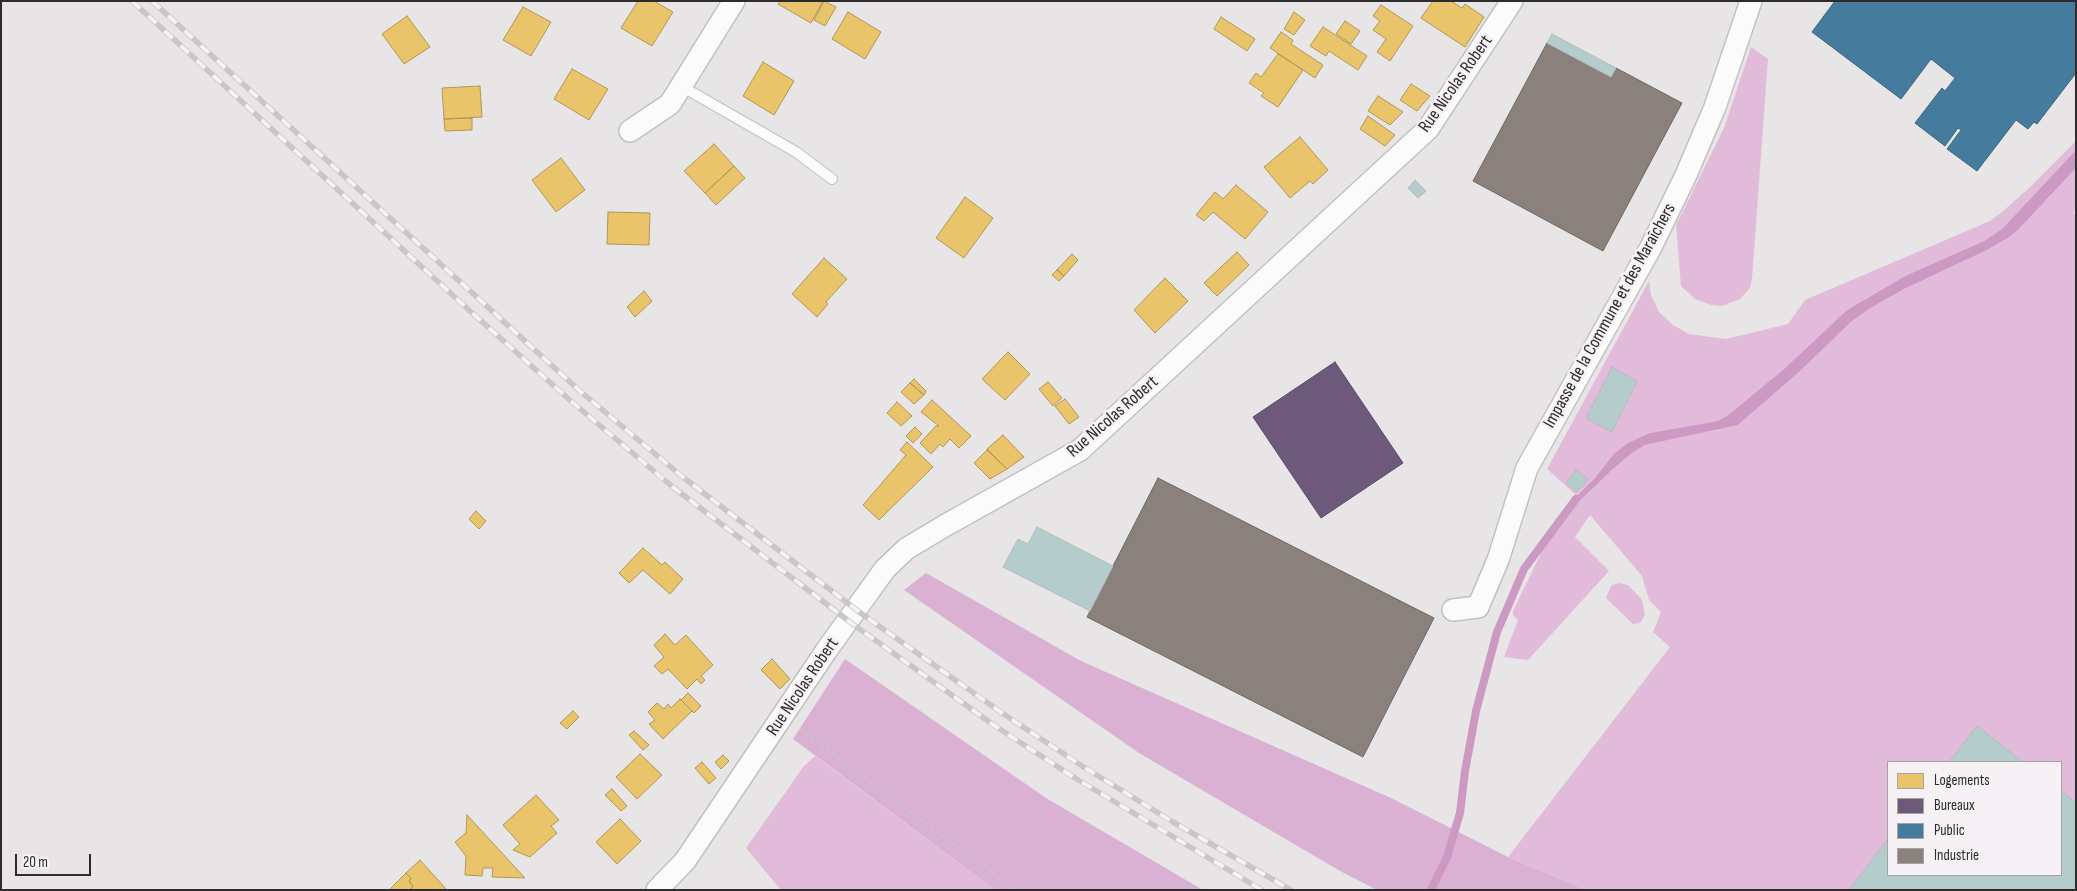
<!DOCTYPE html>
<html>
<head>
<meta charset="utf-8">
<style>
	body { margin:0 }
	#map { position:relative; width:2077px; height:891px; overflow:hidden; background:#e8e5e7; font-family:"Sofia Sans Condensed",sans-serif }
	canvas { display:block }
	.frame { position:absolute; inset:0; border:2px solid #2d2b2c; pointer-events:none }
	.legend { position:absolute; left:1887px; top:761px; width:175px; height:115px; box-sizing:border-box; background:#f6f1f5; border:1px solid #a6a2a5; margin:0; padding:6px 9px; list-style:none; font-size:15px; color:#2d2b2c }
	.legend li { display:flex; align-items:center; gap:10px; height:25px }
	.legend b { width:25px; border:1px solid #a6a2a5 }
	.scale { position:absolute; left:15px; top:854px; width:76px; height:22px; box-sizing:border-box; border:2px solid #2d2b2c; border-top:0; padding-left:6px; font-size:15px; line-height:18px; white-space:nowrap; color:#2d2b2c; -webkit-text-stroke:4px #f6f1f5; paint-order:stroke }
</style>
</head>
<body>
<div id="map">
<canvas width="2077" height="891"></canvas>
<div class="frame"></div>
<ul class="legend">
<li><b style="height:14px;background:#e9c46a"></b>Logements</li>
<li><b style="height:14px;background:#6d597a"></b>Bureaux</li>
<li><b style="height:14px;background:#457b9d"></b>Public</li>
<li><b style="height:14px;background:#8a817c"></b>Industrie</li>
</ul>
<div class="scale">20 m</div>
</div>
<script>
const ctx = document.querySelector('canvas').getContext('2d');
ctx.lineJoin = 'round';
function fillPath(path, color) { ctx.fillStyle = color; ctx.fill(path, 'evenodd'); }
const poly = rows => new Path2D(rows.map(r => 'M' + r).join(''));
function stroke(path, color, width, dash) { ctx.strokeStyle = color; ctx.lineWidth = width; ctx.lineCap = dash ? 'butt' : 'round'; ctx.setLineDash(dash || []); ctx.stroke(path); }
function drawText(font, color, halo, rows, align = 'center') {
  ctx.font = font + ' "Sofia Sans Condensed",sans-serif'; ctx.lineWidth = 5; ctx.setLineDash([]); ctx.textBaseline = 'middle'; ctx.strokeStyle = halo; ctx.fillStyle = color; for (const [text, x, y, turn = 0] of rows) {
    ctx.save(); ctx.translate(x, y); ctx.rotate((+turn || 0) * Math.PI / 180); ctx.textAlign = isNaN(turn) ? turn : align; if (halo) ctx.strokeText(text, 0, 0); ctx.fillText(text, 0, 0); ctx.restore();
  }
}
fillPath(poly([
	[1751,47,1768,59,1752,279,1750,288,1740,299,1722,306,1711,305,1695,299,1681,286,1676,225,1724,128],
	[2076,141,2076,150,2002,229,1984,241,1905,276,1847,310,1784,369,1727,416,1717,421,1650,433,1595,478,1576,495,1547,469,1649,281,1651,295,1659,312,1673,325,1689,334,1726,339,1788,324,1805,300,1990,221,2002,212,2027,190],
	[2076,168,2076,209,2073,213,2076,215,2076,890,1586,890,1508,857,1670,647,1653,632,1661,612,1649,600,1642,576,1590,515,1575,537,1609,571,1528,660,1504,657,1518,620,1513,615,1513,611,1541,553,1572,508,1613,469,1632,453,1645,445,1738,425,1799,372,1851,322,1869,309,1904,289,1985,251,2008,238,2017,231],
	[1888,762,2061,762,2061,875,1888,875],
	[1619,583,1628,585,1642,600,1645,615,1640,623,1633,624,1606,598,1610,588,1612,585],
	[815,756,995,890,781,890,746,848,804,766]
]), '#e2bbda');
fillPath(poly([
	[926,573,1081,661,1391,798,1508,857,1586,890,1377,890,1340,871,1139,753,904,590],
	[845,659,1046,798,1203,890,995,890,793,739]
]), '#dbb1d3');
fillPath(poly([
	[2076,150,2076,168,2017,231,2008,238,1985,251,1904,289,1869,309,1851,322,1799,372,1738,425,1645,445,1632,453,1613,469,1572,508,1568,504,1595,478,1614,454,1628,443,1650,433,1717,421,1727,416,1784,369,1847,310,1905,276,1984,241,2002,229]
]), '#cb99c1');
const homes = poly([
	[638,1,654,1,673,12,652,46,621,28,638,1],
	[780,1,823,1,811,23,778,4,780,1],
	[824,1,836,7,825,26,814,20,824,1],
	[1433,1,1451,1,1462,8,1465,4,1484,17,1465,47,1421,18,1433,1],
	[1381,5,1413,26,1390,61,1377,52,1386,39,1373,30,1380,21,1373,16,1381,5],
	[523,7,551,22,531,56,503,40,523,7],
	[848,12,881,32,865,59,832,39,848,12],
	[1294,12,1305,20,1294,35,1284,29,1294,12],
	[407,16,430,47,404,64,382,34,407,16],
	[1221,17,1255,39,1247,51,1214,29,1221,17],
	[1345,21,1360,31,1351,44,1336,34,1345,21],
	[1323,27,1367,56,1358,70,1329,51,1326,56,1310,46,1323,27],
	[1281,32,1293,40,1291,44,1323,65,1315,78,1270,48,1281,32],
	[1278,54,1303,70,1278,107,1261,96,1264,93,1249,83,1256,73,1261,77,1278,54],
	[763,62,794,81,774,115,743,96,763,62],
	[572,69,608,89,589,120,554,99,572,69],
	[1411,84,1430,96,1417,111,1400,100,1411,84],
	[480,86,482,117,444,119,442,88,480,86],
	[1378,96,1403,112,1390,125,1368,111,1378,96],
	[1368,116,1395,135,1385,146,1360,129,1368,116],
	[472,118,472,130,445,131,444,119,472,118],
	[1300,137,1328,170,1313,184,1310,181,1290,198,1264,167,1300,137],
	[714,144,734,166,705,193,684,171,714,144],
	[561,158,585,190,556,212,532,180,561,158],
	[734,166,745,178,716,205,705,193,734,166],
	[1236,185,1268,212,1245,239,1213,212,1204,221,1196,215,1215,192,1223,199,1236,185],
	[965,197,993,218,964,258,936,238,965,197],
	[608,212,650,213,649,245,607,244,608,212],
	[1237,252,1249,265,1217,296,1204,283,1237,252],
	[1072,254,1078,260,1064,276,1057,270,1072,254],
	[824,258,847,279,826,302,828,304,817,317,792,294,824,258],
	[1057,270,1064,276,1059,281,1052,275,1057,270],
	[1165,278,1188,301,1155,333,1134,310,1165,278],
	[644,291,652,301,635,317,627,307,644,291],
	[1008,352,1030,374,1005,400,982,379,1008,352],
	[914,379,926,391,924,395,910,383,914,379],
	[1048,382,1062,398,1053,406,1039,389,1048,382],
	[910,383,924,395,914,404,901,392,910,383],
	[1065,399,1079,417,1069,424,1055,406,1065,399],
	[932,400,971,436,959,448,950,439,943,447,940,444,931,454,920,443,936,426,939,426,921,412,932,400],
	[897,402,912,416,901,426,887,413,897,402],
	[915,427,922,434,913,443,906,436,915,427],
	[1003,435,1024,457,1007,469,987,449,1003,435],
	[907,442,933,467,879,520,863,505,906,455,900,450,907,442],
	[987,450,1007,469,990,479,974,463,987,450],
	[476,511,486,521,479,529,469,519,476,511],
	[643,548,662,565,665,562,683,579,670,594,643,570,629,583,619,573,643,548],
	[665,634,675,645,686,635,713,665,701,676,705,680,701,684,697,679,687,689,668,669,662,674,654,666,664,657,654,645,665,634],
	[772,659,790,679,780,689,761,670,772,659],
	[688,693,701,706,694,713,681,700,688,693],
	[680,699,692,711,663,739,649,724,655,720,648,712,657,703,664,709,668,704,671,708,680,699],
	[573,711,579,717,567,729,560,723,573,711],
	[634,731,649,745,643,750,629,735,634,731],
	[640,754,662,775,637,799,616,777,640,754],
	[723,755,729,761,721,769,715,762,723,755],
	[702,762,716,778,709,784,695,768,702,762],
	[612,789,627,806,621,811,605,795,612,789],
	[536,795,559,820,551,826,557,833,530,857,513,850,520,844,503,825,536,795],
	[467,815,525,878,492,877,493,868,483,868,482,876,465,875,466,856,455,842,466,833,467,815],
	[620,819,641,841,617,864,596,842,620,819],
	[420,860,447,890,410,890,413,886,409,881,411,878,406,873,420,860],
	[406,873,411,878,409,881,413,886,410,890,389,890,406,873]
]);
fillPath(homes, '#e9c46a');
stroke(homes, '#b19657', 1);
const offices = poly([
	[1335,362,1403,463,1321,518,1253,417,1335,362]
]);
fillPath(offices, '#6d597a');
stroke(offices, '#5a4b63', 1);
const public = poly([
	[1835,1,2076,1,2076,73,2037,124,2034,122,2028,129,2016,120,1977,171,1947,149,1961,130,1958,128,1945,146,1915,123,1942,88,1945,91,1955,78,1931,59,1901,99,1812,32,1835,1]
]);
fillPath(public, '#457b9d');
stroke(public, '#3e637b', 1);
const industry = poly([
	[1547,43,1611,77,1616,68,1682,103,1603,251,1473,181,1547,43],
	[1158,478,1434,618,1363,757,1087,617,1158,478]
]);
fillPath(industry, '#8a817c');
stroke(industry, '#6e6764', 1);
stroke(poly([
	[1431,890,1447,857,1460,813,1465,771,1476,711,1497,632,1524,569,1576,499]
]), '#cb99c1', 8);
const building = poly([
	[1552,34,1616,68,1611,77,1547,43,1552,34],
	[1415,180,1426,191,1418,198,1408,188,1415,180],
	[1612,367,1637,381,1612,432,1586,418,1612,367],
	[1576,470,1588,479,1577,492,1566,483,1576,470],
	[1037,527,1113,566,1090,611,1003,567,1018,539,1028,544,1037,527],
	[1977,726,2023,762,1949,762,1977,726],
	[2061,791,2076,803,2076,888,2074,890,1849,890,1888,839,1888,875,2061,875,2061,791]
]);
fillPath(building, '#b4cccc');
stroke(building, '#bababb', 1);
const lane = poly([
	[681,86,796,152,832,179]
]);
const street = poly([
	[630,131,670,104,734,1],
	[1453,610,1478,607,1498,560,1527,468,1651,247,1686,175,1715,107,1751,1],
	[657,890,685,861,826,651,885,569,906,549,946,525,1080,450,1428,129,1512,1]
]);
stroke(lane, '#c2c0c1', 12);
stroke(street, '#c2c0c1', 24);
stroke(poly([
	[801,730,1015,890]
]), '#c6c6c6', 3, [2.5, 4]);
stroke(lane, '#fcfbfb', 10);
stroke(street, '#fcfbfb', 21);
const rail = poly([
	[132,1,470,311,572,402,674,488,854,625,995,726,1075,778,1262,890],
	[152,1,581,392,684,478,862,614,1002,713,1082,766,1173,822,1291,890]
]);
stroke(rail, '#c8c6c8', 5.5);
stroke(rail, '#f6f1f5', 4, [11]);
drawText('18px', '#2d2b2c', '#f6f1f5', [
	["Rue Nicolas Robert",1456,84,-55],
	["Impasse de la Commune et des Maraîchers",1610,316,-61],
	["Rue Nicolas Robert",1113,417,-41],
	["Rue Nicolas Robert",803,687,-56]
]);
</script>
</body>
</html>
